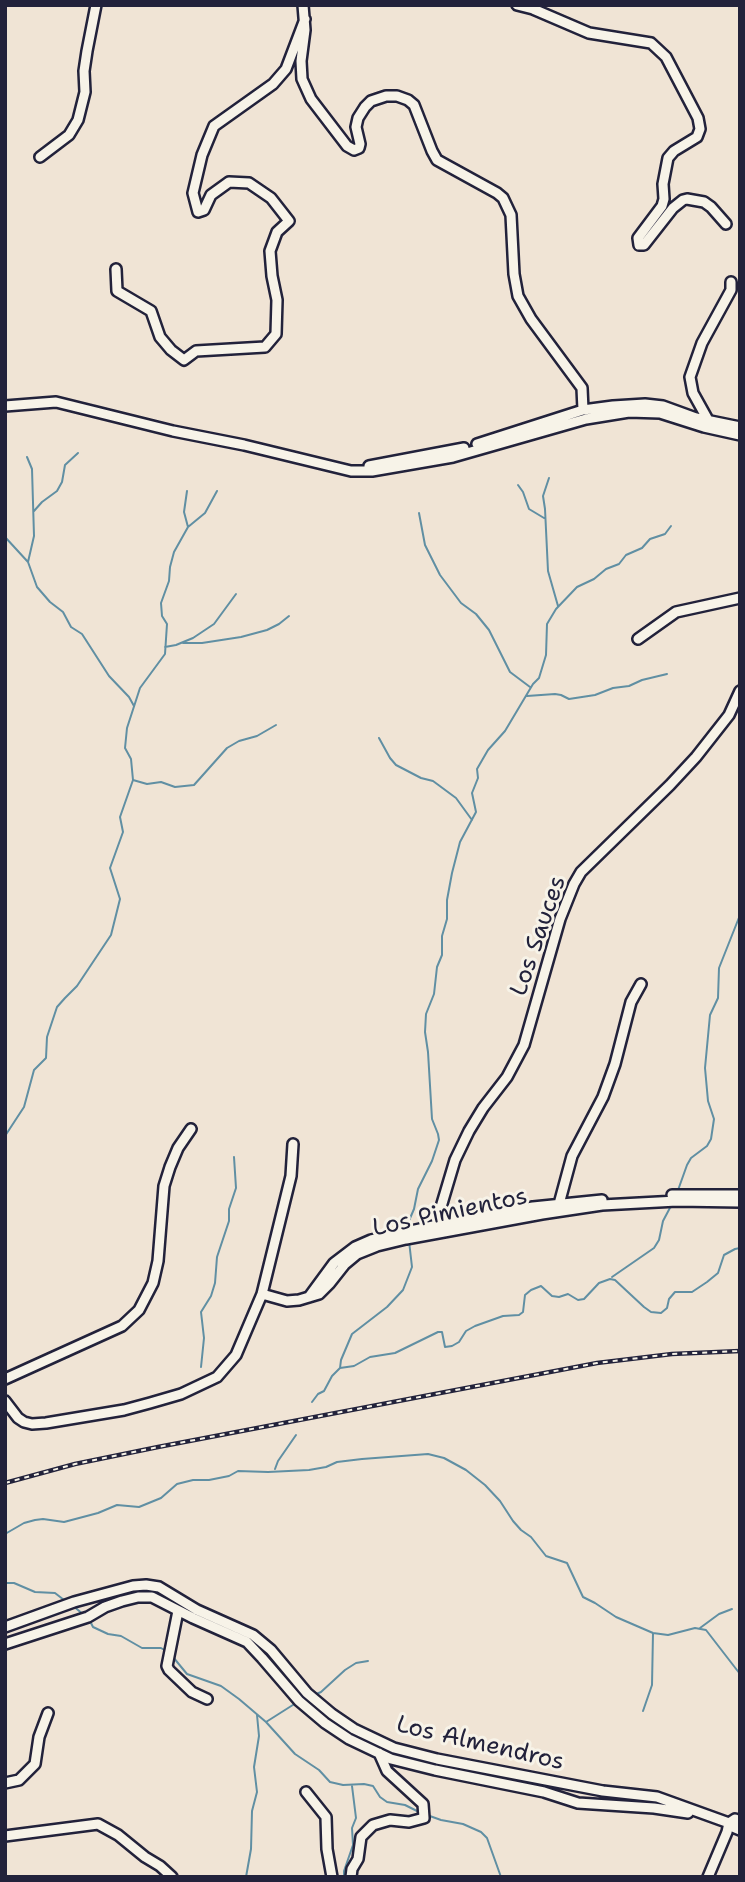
<!DOCTYPE html>
<html>
<head>
<meta charset="utf-8">
<style>
	body { margin:0 }
	#map { position:relative; width:745px; height:1882px; overflow:hidden; background:#f0e4d5; font-family:"Shantell Sans",sans-serif }
	canvas { display:block }
	.frame { position:absolute; inset:0; border:7px solid #22223b; pointer-events:none }
</style>
</head>
<body>
<div id="map">
<canvas width="745" height="1882"></canvas>
<div class="frame"></div>
</div>
<script>
const ctx = document.querySelector('canvas').getContext('2d');
ctx.lineJoin = 'round';
const poly = rows => new Path2D(rows.map(r => 'M' + r).join(''));
function stroke(path, color, width, dash) { ctx.strokeStyle = color; ctx.lineWidth = width; ctx.lineCap = dash ? 'butt' : 'round'; ctx.setLineDash(dash || []); ctx.stroke(path); }
function drawText(font, color, halo, rows, align = 'center') {
  ctx.font = font + ' "Shantell Sans",sans-serif'; ctx.lineWidth = 6; ctx.setLineDash([]); ctx.textBaseline = 'middle'; ctx.strokeStyle = halo; ctx.fillStyle = color; for (const [text, x, y, turn = 0] of rows) {
    ctx.save(); ctx.translate(x, y); ctx.rotate((+turn || 0) * Math.PI / 180); ctx.textAlign = isNaN(turn) ? turn : align; if (halo) ctx.strokeText(text, 0, 0); ctx.fillText(text, 0, 0); ctx.restore();
  }
}
stroke(poly([
	[27,457,32,469,34,536,28,562],
	[549,478,543,496,545,509,548,571,558,606],
	[518,485,523,492,529,509,544,518],
	[187,491,184,512,188,527],
	[34,511,42,502,57,491,62,482,65,465,78,453],
	[419,513,425,545,440,575,461,603,476,614,489,630,510,672,530,687],
	[5,537,28,562,37,587,50,602,63,612,71,627,82,634,109,676,129,697,134,706],
	[183,643,202,643,241,637,267,630,279,624,289,616],
	[165,647,176,645,193,638,214,624,236,594],
	[527,696,555,694,561,695,569,699,595,695,613,688,629,686,642,680,667,674],
	[379,738,390,758,396,765,421,778,433,781,456,798,472,820],
	[133,780,147,784,161,782,175,787,194,785,227,748,239,741,257,736,276,725],
	[5,1136,24,1107,34,1070,46,1058,47,1037,57,1007,65,998,77,986,111,935,120,899,110,868,123,832,120,817,133,780,131,759,125,748,127,728,140,688,165,654,167,624,162,616,161,603,169,581,170,567,174,552,188,527,205,513,217,491],
	[677,1193,687,1165,691,1158,707,1146,711,1139,714,1119,708,1101,705,1068,710,1015,718,998,719,968,740,915],
	[409,1228,408,1223,414,1209,418,1189,432,1161,439,1140,438,1134,432,1119,428,1052,425,1032,426,1014,434,994,437,967,442,955,442,936,447,919,447,900,452,873,460,842,476,812,472,793,478,778,477,769,488,750,505,731,533,684,539,678,546,655,547,624,556,609,577,587,594,579,606,569,619,564,626,555,642,548,650,539,665,534,671,526],
	[612,1277,654,1248,659,1240,663,1221,672,1204],
	[201,1367,204,1338,201,1312,211,1296,215,1283,217,1257,229,1221,229,1209,236,1188,234,1157],
	[340,1368,341,1360,352,1334,387,1307,403,1290,412,1267,409,1241],
	[312,1402,318,1394,324,1391,332,1376,340,1368,354,1366,370,1357,395,1353,438,1332,442,1332,445,1347,452,1346,459,1342,466,1331,475,1326,503,1316,519,1315,523,1312,525,1295,531,1290,541,1286,552,1296,559,1297,568,1294,578,1300,584,1299,599,1283,610,1279,615,1280,644,1307,651,1312,661,1313,667,1308,669,1299,675,1292,692,1292,707,1282,718,1273,724,1255,735,1249,740,1248],
	[275,1469,278,1461,296,1435],
	[5,1534,24,1523,35,1520,43,1519,64,1522,98,1513,117,1505,139,1507,161,1498,177,1484,193,1480,209,1480,229,1476,238,1471,268,1472,309,1470,326,1467,337,1462,362,1459,428,1454,444,1458,466,1470,485,1485,500,1501,513,1521,521,1530,531,1537,546,1556,567,1563,583,1597,595,1603,616,1617,653,1633,668,1635,695,1628,706,1630,740,1674],
	[5,1583,14,1583,35,1592,55,1593,64,1600],
	[72,1605,84,1615],
	[90,1621,93,1627,108,1634,121,1636,142,1648,161,1648,166,1651],
	[700,1628,719,1614,732,1609],
	[173,1657,187,1674,221,1686,239,1699,266,1722,295,1754,319,1770,330,1782,343,1785,364,1784,373,1786,380,1797,387,1802,405,1805,421,1813],
	[314,1695,321,1692,345,1670,356,1663,368,1661],
	[643,1711,652,1685,653,1633],
	[266,1722,296,1703],
	[427,1815,441,1820,463,1824,481,1832,487,1838,501,1877],
	[246,1877,251,1849,252,1811,257,1792,254,1767,259,1736,257,1715],
	[344,1877,344,1871,353,1845,352,1828,356,1818,352,1786]
]), '#608fa3', 2);
const minor = poly([
	[303,5,305,30,301,61,302,79,311,99,347,146,354,150,359,148,360,144,356,127,358,118,365,107,371,101,386,96,397,96,408,100,414,105,432,151,437,160,497,193,503,198,511,215,514,274,518,296,531,319,582,388,583,410],
	[517,5,533,9,589,33,651,43,666,57,698,118,700,129,697,137,674,151,668,158,663,184,664,199,662,206,638,238,639,245,644,245,673,208,683,200,687,199,704,202,711,207,726,224],
	[40,157,69,135,78,120,85,92,84,71,87,51,96,5],
	[116,269,117,291,151,311,160,337,171,350,184,360,196,351,265,347,276,334,277,300,272,276,270,251,277,232,289,221,271,198,249,183,229,182,211,195,204,210,198,212,193,193,202,155,214,126,273,84,286,69,305,19],
	[5,406,56,402,173,431,244,445,351,471,372,471,453,457,586,419,629,412,660,413,704,427,740,435],
	[708,420,693,393,690,377,702,343,731,290,731,282],
	[477,444,583,410,613,406,645,404,663,406,696,418,740,427],
	[369,466,464,448],
	[638,639,676,612,740,598],
	[672,1195,740,1195],
	[559,1204,572,1156,603,1097,615,1064,631,1002,641,984],
	[443,1232,441,1207,455,1160,469,1131,483,1108,507,1077,524,1045,560,919,574,884,581,872,670,785,696,757,729,715,740,691],
	[262,1294,287,1301,299,1300,319,1294,330,1283,345,1264,357,1254,377,1246,406,1239,542,1214,602,1205,677,1201,740,1202],
	[309,1297,334,1263,355,1247,371,1240,442,1224,533,1207,602,1200],
	[5,1379,122,1326,139,1310,153,1283,158,1261,164,1186,170,1167,178,1148,191,1129],
	[5,1401,18,1418,24,1422,32,1424,46,1423,124,1410,150,1403,181,1394,217,1377,236,1355,262,1294,291,1176,293,1144],
	[178,1611,167,1666,169,1670,192,1692,207,1699],
	[5,1627,74,1602,133,1586,146,1585,159,1587,197,1610,253,1635,271,1650,307,1693,332,1714,354,1729,394,1748,437,1759,603,1791,657,1797,729,1823,733,1827,740,1830],
	[5,1644,88,1617,105,1607,122,1601,138,1597,152,1597,193,1618,247,1642,262,1658,299,1701,325,1723,349,1739,391,1759,435,1770,544,1792,578,1803,654,1808,688,1813],
	[5,1783,19,1780,35,1764,39,1737,48,1713],
	[306,1792,326,1817,327,1849,332,1877],
	[729,1823,735,1819,740,1821],
	[5,1836,98,1824,118,1835,145,1857,160,1866,172,1877],
	[351,1877,352,1869,358,1859,361,1837,373,1825,390,1820,409,1822,424,1818,423,1804,387,1771,379,1753],
	[708,1877,727,1832,729,1823]
]);
stroke(minor, '#22223b', 14);
stroke(minor, '#f7f3e8', 9);
const rail = poly([
	[5,1483,75,1464,158,1447,597,1363,672,1354,740,1351]
]);
stroke(rail, '#22223b', 4.5);
stroke(rail, '#f7f3e8', 2, [5]);
drawText('24px', '#22223b', '#f7f3e8', [
	["Los Sauces",539,936,-71],
	["Los Pimientos",450,1213,-12],
	["Los Almendros",480,1744,13]
]);
</script>
</body>
</html>
